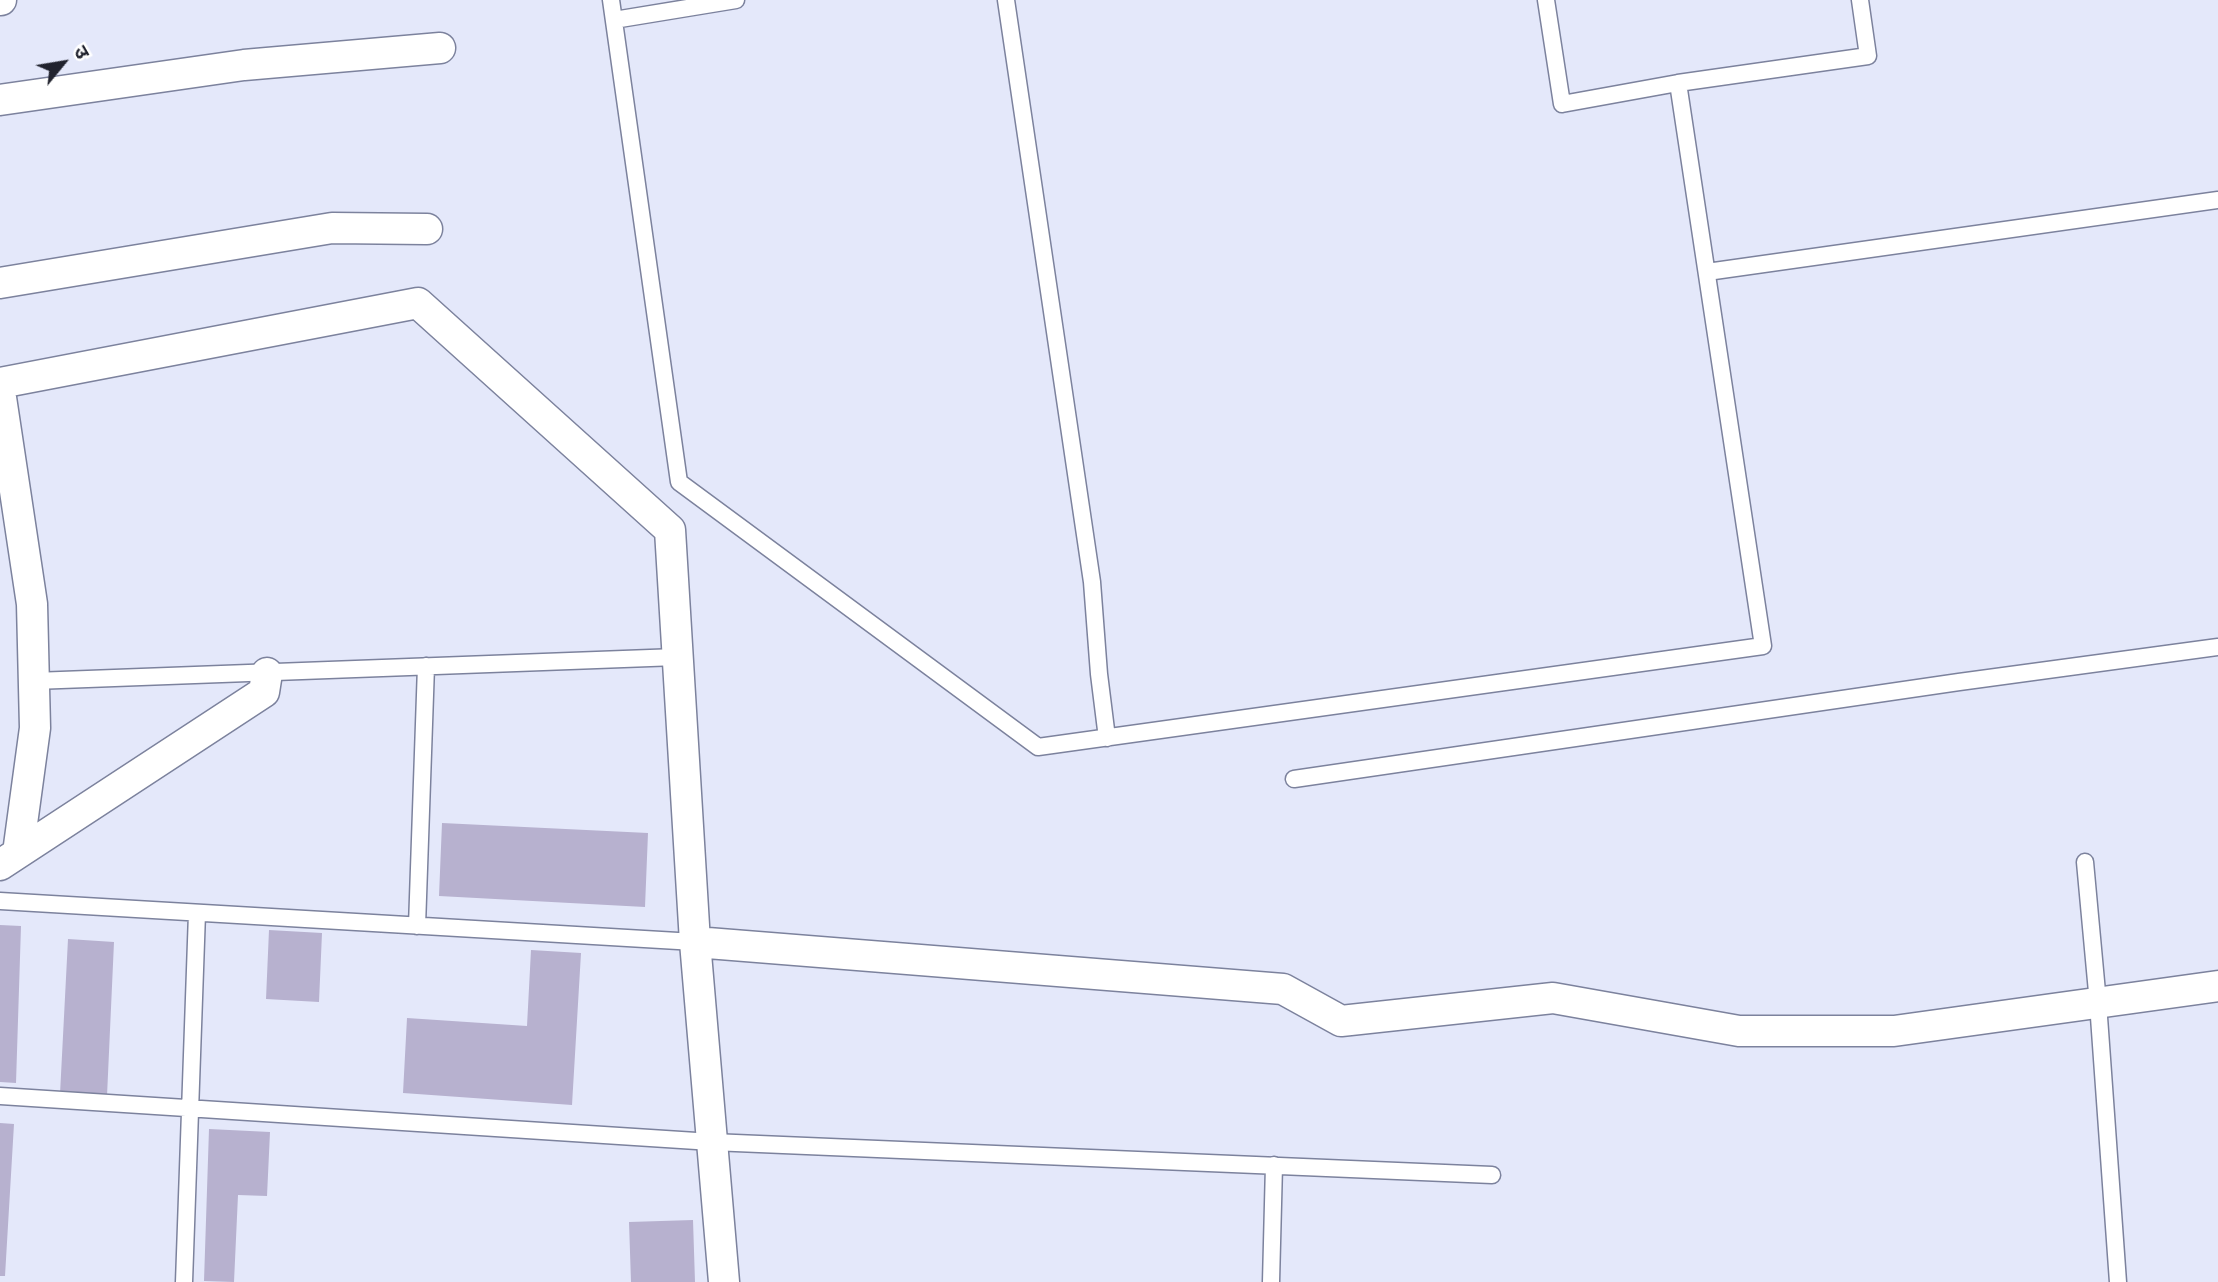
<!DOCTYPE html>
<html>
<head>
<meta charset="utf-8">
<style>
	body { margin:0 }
	#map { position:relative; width:2218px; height:1282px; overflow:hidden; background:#e4e8fa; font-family:Karla,"Noto Sans Devanagari",sans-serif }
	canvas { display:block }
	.north { position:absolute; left:28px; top:28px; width:70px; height:70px; -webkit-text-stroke:5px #fff; paint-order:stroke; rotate:60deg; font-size:19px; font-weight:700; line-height:28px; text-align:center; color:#21232e }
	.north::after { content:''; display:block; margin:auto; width:24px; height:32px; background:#21232e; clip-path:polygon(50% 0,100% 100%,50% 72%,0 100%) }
</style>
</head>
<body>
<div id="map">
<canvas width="2218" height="1282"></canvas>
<div class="north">उ</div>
</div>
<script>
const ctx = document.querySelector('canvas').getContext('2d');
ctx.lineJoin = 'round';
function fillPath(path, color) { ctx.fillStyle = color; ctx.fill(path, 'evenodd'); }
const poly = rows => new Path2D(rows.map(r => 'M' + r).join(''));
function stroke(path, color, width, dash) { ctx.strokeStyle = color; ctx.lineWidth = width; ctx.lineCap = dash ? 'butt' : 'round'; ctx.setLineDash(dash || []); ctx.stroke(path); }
fillPath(poly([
	[442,823,648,833,645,907,439,896],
	[0,925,21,926,16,1083,0,1082],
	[269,930,322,933,319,1002,266,999],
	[68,939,114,942,107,1096,60,1094],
	[531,950,581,953,572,1105,403,1093,407,1018,527,1026],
	[0,1123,14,1124,5,1276,0,1276],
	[209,1129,270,1132,267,1196,238,1195,234,1282,204,1281],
	[693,1220,695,1282,631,1282,629,1222]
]), '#b7b1cf');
const lane = poly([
	[611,0,679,482,1038,747,1763,646,1678,83],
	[1006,0,1092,582,1099,674,1107,738],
	[1546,0,1562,104,1678,83,1868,56,1860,0],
	[614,20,736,0],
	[1707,272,2218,200],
	[34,681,677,657],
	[1294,779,1959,682,2218,647],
	[2085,862,2098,1003,2118,1282],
	[0,901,695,942],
	[417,926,426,666],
	[0,1096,712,1142,1492,1175],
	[184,1282,197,913],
	[1271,1282,1274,1165]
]);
const street = poly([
	[0,0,1,0],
	[0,100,244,65,440,48],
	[0,283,332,228,427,229],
	[0,383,418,303,670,530,695,942,724,1282],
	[0,391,32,604,35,728,18,853],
	[0,865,264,692,267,673],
	[695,942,1283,989,1341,1021,1553,998,1739,1031,1894,1031,2218,986]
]);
stroke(lane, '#7c829d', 19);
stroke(street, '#7c829d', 33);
stroke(lane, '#fff', 16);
stroke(street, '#fff', 30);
</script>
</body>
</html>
